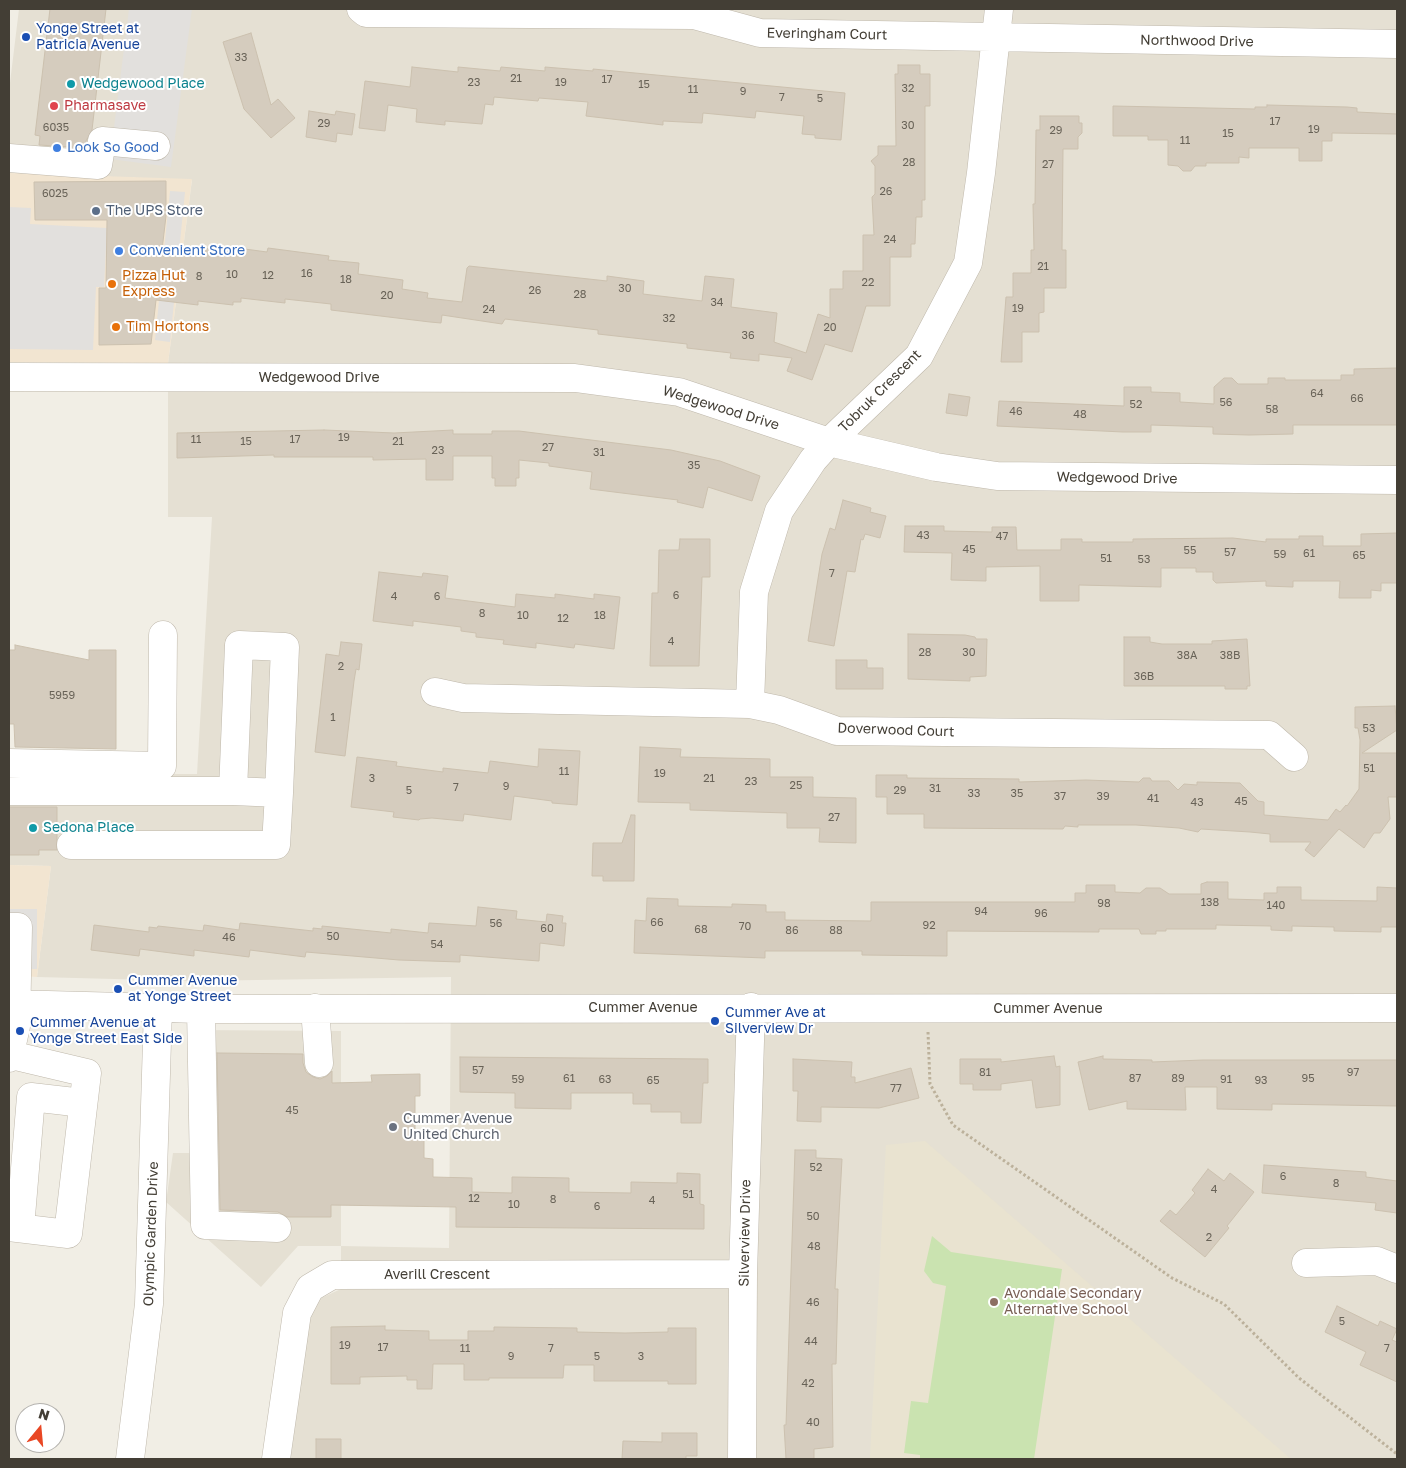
<!DOCTYPE html>
<html>
<head>
<meta charset="utf-8">
<style>
	body { margin:0 }
	#map { position:relative; width:1406px; height:1468px; overflow:hidden; background:#f1eee5; font-family:"Golos Text",sans-serif }
	canvas { display:block }
	.frame { position:absolute; inset:0; border:10px solid #433e35; pointer-events:none }
	.north { position:absolute; left:15px; top:1403px; width:50px; height:50px; box-sizing:border-box; background:#fff; border:1px solid #b4b2ae; border-radius:50%; rotate:17deg; font-size:14px; font-weight:700; line-height:20px; text-align:center; color:#433e35 }
	.north::after { content:''; display:block; margin:auto; width:18px; height:22px; background:#e94724; clip-path:polygon(50% 0,100% 100%,50% 72%,0 100%) }
</style>
</head>
<body>
<div id="map">
<canvas width="1406" height="1468"></canvas>
<div class="frame"></div>
<div class="north">N</div>
</div>
<script>
const ctx = document.querySelector('canvas').getContext('2d');
ctx.lineJoin = 'round';
function fillPath(path, color) { ctx.fillStyle = color; ctx.fill(path, 'evenodd'); }
const poly = rows => new Path2D(rows.map(r => 'M' + r).join(''));
function stroke(path, color, width, dash) { ctx.strokeStyle = color; ctx.lineWidth = width; ctx.lineCap = dash ? 'butt' : 'round'; ctx.setLineDash(dash || []); ctx.stroke(path); }
function drawText(font, color, halo, rows, align = 'center') {
  ctx.font = font + ' "Golos Text",sans-serif'; ctx.lineWidth = 4; ctx.setLineDash([]); ctx.textBaseline = 'middle'; ctx.strokeStyle = halo; ctx.fillStyle = color; for (const [text, x, y, turn = 0] of rows) {
    ctx.save(); ctx.translate(x, y); ctx.rotate((+turn || 0) * Math.PI / 180); ctx.textAlign = isNaN(turn) ? turn : align; if (halo) ctx.strokeText(text, 0, 0); ctx.fillText(text, 0, 0); ctx.restore();
  }
}
fillPath(poly([
	[19,9,1397,9,1397,1459,288,1459,308,1304,341,1289,341,1246,298,1246,261,1287,166,1202,173,1153,192,1153,192,1030,341,1031,341,1246,449,1248,451,977,192,981,37,977,51,866,9,865,9,774,197,774,212,517,168,517,168,363,192,180,9,173,9,91]
]), '#e5e0d3');
fillPath(poly([
	[9,173,192,179,168,363,9,362],
	[9,865,51,866,37,977,9,975]
]), '#f2e5d1');
fillPath(poly([
	[925,1141,1291,1459,870,1459,886,1145]
]), '#e9e3d0');
fillPath(poly([
	[932,1236,951,1252,1062,1269,1034,1459,920,1459,920,1455,904,1453,911,1401,928,1403,946,1286,933,1283,924,1271]
]), '#cae3b0');
fillPath(poly([
	[129,9,192,9,171,167,110,159],
	[170,191,185,192,170,342,155,340],
	[9,207,31,208,30,224,107,228,104,287,96,287,93,350,9,349],
	[9,909,37,909,37,969,9,969]
]), '#e2e0dd');
const building = poly([
	[50,9,106,9,92,130,86,141,85,148,39,145,40,136,35,135,50,9],
	[251,33,271,105,278,99,295,118,271,138,244,109,223,42,251,33],
	[898,65,920,65,920,74,930,74,930,106,925,106,925,200,922,200,922,217,916,217,915,244,911,244,911,257,890,257,890,306,866,306,852,352,825,344,812,380,787,371,792,358,759,354,759,361,730,358,731,353,687,348,687,344,598,334,598,330,505,319,502,324,442,315,441,323,430,322,331,310,331,304,285,299,285,303,241,298,241,302,233,302,233,305,198,301,198,305,156,300,151,344,99,345,99,288,106,288,107,220,35,220,34,182,166,181,166,216,162,250,195,253,195,247,230,252,230,247,267,252,268,248,329,256,328,260,359,263,358,274,403,280,402,289,428,293,427,298,462,302,467,268,469,266,607,281,607,276,644,281,643,294,702,301,705,276,734,279,731,307,777,313,774,342,806,353,818,314,830,318,830,289,843,289,843,271,863,271,863,235,874,235,872,197,875,194,875,166,871,161,878,155,878,146,896,146,895,74,898,74,898,65],
	[412,67,458,72,458,67,500,71,501,67,545,71,545,67,593,71,593,69,845,93,841,140,815,138,815,135,802,134,804,116,756,111,755,118,703,113,702,123,663,121,663,125,586,116,588,102,539,98,538,101,494,97,493,105,485,104,482,124,445,121,445,125,416,122,417,109,388,105,385,131,359,128,365,81,410,87,412,67],
	[1267,105,1347,107,1357,108,1357,112,1397,114,1397,134,1332,133,1332,141,1322,141,1322,161,1299,161,1299,148,1249,148,1249,158,1239,157,1239,163,1206,163,1206,166,1195,166,1191,171,1183,171,1178,166,1168,165,1168,140,1148,140,1148,136,1113,136,1113,106,1255,109,1255,107,1267,107,1267,105],
	[309,111,335,115,336,111,355,114,352,135,337,133,336,142,306,137,309,111],
	[1040,116,1079,116,1079,123,1082,123,1082,133,1078,137,1078,149,1063,149,1062,250,1066,250,1066,288,1044,288,1044,312,1039,313,1039,332,1022,332,1022,362,1001,362,1006,297,1013,297,1013,273,1031,273,1031,250,1034,250,1033,204,1035,204,1036,130,1040,130,1040,116],
	[1397,368,1397,425,1293,425,1293,434,1249,435,1213,434,1213,427,1151,425,1151,432,1123,432,997,426,999,401,1124,406,1124,387,1151,387,1151,392,1180,393,1180,402,1214,404,1214,387,1224,378,1232,378,1238,384,1268,384,1268,378,1285,378,1285,380,1341,380,1341,375,1354,375,1354,369,1397,368],
	[949,394,970,397,967,416,946,413,949,394],
	[324,430,394,433,453,430,453,434,492,434,492,431,519,431,671,450,720,461,760,476,752,501,708,487,703,508,677,502,678,500,590,489,592,472,549,466,549,463,519,460,519,478,516,478,516,486,495,486,495,478,492,478,492,456,453,456,453,480,426,480,426,459,373,460,373,457,274,457,274,455,177,458,177,433,324,430],
	[843,500,871,508,870,512,886,516,880,538,865,534,863,540,861,539,855,572,847,571,834,646,808,641,822,554,830,528,835,530,843,500],
	[905,526,944,526,944,531,992,532,992,527,1016,527,1017,550,1061,550,1061,539,1082,539,1082,542,1133,542,1133,539,1233,538,1266,542,1266,539,1299,539,1299,536,1323,536,1323,546,1361,546,1361,534,1397,533,1397,583,1381,583,1381,591,1371,590,1371,598,1339,598,1340,581,1293,581,1293,587,1266,586,1266,581,1216,583,1213,580,1213,572,1196,572,1196,568,1161,568,1161,587,1079,585,1079,601,1040,601,1040,566,986,567,986,581,951,580,952,553,904,552,905,526],
	[680,539,710,539,710,577,702,577,699,666,650,666,652,593,658,593,659,550,679,550,680,539],
	[379,572,422,577,423,573,448,576,445,598,515,607,516,594,555,598,555,594,594,599,594,594,620,597,614,649,575,644,574,648,536,643,536,648,503,644,504,640,476,637,476,633,461,631,461,627,413,621,413,626,373,621,379,572],
	[908,634,965,635,975,637,976,639,987,639,986,676,970,677,970,681,908,679,908,634],
	[1124,637,1150,637,1150,642,1162,644,1212,644,1212,641,1247,639,1250,686,1247,686,1247,689,1225,689,1225,686,1124,686,1124,637],
	[341,642,362,644,359,670,356,669,354,681,345,756,315,752,326,654,339,656,341,642],
	[15,645,89,660,89,650,116,650,116,749,15,747,14,724,9,724,9,650,15,650,15,645],
	[836,660,867,660,867,668,883,668,883,689,836,689,836,660],
	[1395,706,1397,730,1362,753,1397,753,1397,797,1388,797,1390,819,1380,833,1374,833,1364,848,1339,829,1314,857,1305,850,1311,842,1270,842,1270,834,1250,832,1201,829,1198,832,1179,828,1136,825,1078,825,1078,827,1065,826,1063,829,924,828,924,814,887,814,887,797,876,797,876,775,907,775,907,778,1019,779,1019,782,1086,780,1139,782,1143,778,1150,778,1152,781,1169,781,1178,790,1184,784,1197,785,1197,782,1240,783,1258,801,1264,802,1264,815,1328,820,1336,809,1340,812,1346,805,1347,806,1359,789,1360,740,1358,728,1355,728,1355,707,1395,706],
	[640,747,681,749,680,757,770,759,770,777,813,777,813,797,856,798,856,843,819,842,820,828,787,828,787,813,690,810,690,803,638,802,640,747],
	[539,749,580,751,577,805,552,803,552,801,514,796,511,820,464,814,463,821,432,818,420,819,419,820,393,817,394,812,351,807,357,757,397,762,396,766,443,772,443,768,488,773,490,761,538,767,539,749],
	[9,807,57,807,57,850,39,850,39,855,9,855,9,807],
	[631,815,635,815,634,881,603,881,603,876,592,876,593,843,622,843,631,815],
	[1207,882,1228,882,1228,899,1264,900,1264,893,1277,893,1277,887,1301,887,1301,900,1377,901,1377,887,1397,888,1397,927,1381,927,1381,932,1334,931,1334,927,1292,926,1292,931,1271,930,1271,926,1216,925,1216,929,1166,929,1166,931,1156,931,1156,934,1141,934,1139,929,1099,929,1099,932,947,931,947,956,862,955,862,951,765,951,765,958,634,953,635,920,646,921,647,898,678,899,678,906,732,907,732,904,766,905,766,912,785,912,785,920,871,921,871,902,1075,902,1075,893,1086,893,1086,885,1115,885,1115,892,1140,893,1146,888,1160,888,1169,894,1201,894,1201,884,1207,882],
	[478,907,517,911,516,919,546,922,547,914,563,916,562,923,566,923,564,946,540,943,539,961,460,955,460,962,399,960,306,952,305,957,250,950,249,957,194,950,194,956,140,949,139,956,91,950,94,925,149,932,149,927,157,928,158,926,203,931,204,925,239,930,240,923,313,931,313,928,322,929,322,926,391,933,391,929,428,933,429,923,476,926,478,907],
	[217,1053,303,1054,303,1063,306,1072,313,1077,320,1079,327,1076,332,1071,332,1083,372,1082,371,1075,420,1074,420,1096,415,1096,415,1131,424,1131,424,1158,433,1159,433,1177,472,1178,472,1192,512,1193,512,1177,569,1178,569,1192,631,1193,631,1182,677,1183,677,1173,700,1174,700,1204,704,1205,704,1229,456,1227,456,1207,331,1205,331,1217,287,1217,278,1212,220,1210,217,1053],
	[1054,1056,1056,1067,1060,1066,1060,1105,1036,1108,1032,1080,1001,1084,1001,1090,973,1090,973,1084,960,1084,960,1059,1001,1059,1001,1062,1054,1056],
	[1103,1056,1103,1059,1152,1060,1152,1062,1203,1060,1397,1060,1397,1106,1272,1104,1272,1110,1217,1109,1217,1087,1185,1087,1186,1110,1127,1109,1127,1101,1089,1110,1078,1062,1103,1056],
	[460,1057,708,1059,708,1083,703,1083,701,1123,681,1123,681,1112,651,1112,651,1104,633,1104,633,1093,571,1093,571,1109,515,1108,515,1093,460,1092,460,1057],
	[793,1059,852,1062,851,1077,855,1077,855,1083,911,1068,919,1098,879,1108,821,1107,821,1122,797,1121,798,1091,793,1091,793,1059],
	[795,1150,816,1150,816,1158,842,1159,835,1289,838,1289,836,1364,832,1364,833,1447,814,1449,814,1459,786,1459,784,1425,786,1425,795,1150],
	[1264,1165,1366,1172,1366,1177,1397,1181,1397,1213,1375,1210,1376,1203,1262,1193,1264,1165],
	[1208,1169,1224,1181,1230,1173,1254,1192,1227,1226,1229,1228,1205,1257,1160,1221,1170,1210,1176,1215,1195,1193,1192,1190,1208,1169],
	[1337,1306,1378,1326,1380,1321,1397,1329,1392,1340,1397,1342,1397,1382,1360,1365,1366,1352,1325,1332,1337,1306],
	[385,1326,385,1330,429,1331,429,1340,468,1340,468,1331,494,1331,494,1327,577,1328,577,1332,625,1333,668,1332,668,1328,696,1328,696,1384,668,1384,668,1381,594,1381,594,1365,564,1365,563,1378,489,1378,489,1380,464,1380,464,1364,433,1364,432,1389,417,1389,417,1380,407,1380,407,1376,360,1377,360,1384,331,1384,331,1327,385,1326],
	[662,1433,697,1433,697,1456,686,1456,686,1459,622,1459,623,1441,662,1442,662,1433],
	[316,1439,341,1439,341,1459,316,1459,316,1439]
]);
fillPath(building, '#d5ccbe');
stroke(building, '#ccc1af', 1);
const minor = poly([
	[361,9,366,13,694,15,760,33,1397,44],
	[9,158,98,165,102,141,156,146],
	[9,377,575,378,679,392,829,442,936,467,997,476,1397,480],
	[435,692,463,698,750,704,779,710,837,731,1269,735,1294,757],
	[750,704,754,592,779,511,813,460,829,442,919,356,968,263,981,173,999,9],
	[9,763,162,766,163,635],
	[9,791,233,791,279,793,285,647,239,645,233,791],
	[71,845,276,845,279,793],
	[9,927,18,927,16,1026,9,1058],
	[9,1004,201,1009,1397,1008],
	[315,1008,319,1063],
	[201,1009,205,1225,277,1228],
	[9,1227,68,1234,87,1073,11,1055],
	[20,1228,31,1097,83,1103],
	[1306,1263,1377,1261,1397,1269],
	[130,1459,149,1304,158,1008],
	[276,1459,297,1313,310,1288,332,1275,743,1274],
	[742,1459,743,1274,751,1007]
]);
stroke(minor, '#bfb8ab', 29);
stroke(poly([
	[928,1032,930,1084,953,1125,1172,1278,1224,1304,1299,1378,1397,1454]
]), '#bcb19b', 3, [2.5, 2.5]);
stroke(minor, '#fff', 28);
for (const [x, y, r, color] of [
	[26,37,5,"#1a4fb4"],
	[71,84,5,"#0f9aa8"],
	[54,106,5,"#e0444e"],
	[57,148,5,"#3f7fe0"],
	[96,211,5,"#5c6f8a"],
	[119,251,5,"#3f7fe0"],
	[112,284,5,"#e8710a"],
	[116,327,5,"#e8710a"],
	[33,828,5,"#0f9aa8"],
	[118,989,5,"#1a4fb4"],
	[715,1021,5,"#1a4fb4"],
	[20,1031,5,"#1a4fb4"],
	[393,1127,5,"#6b7280"],
	[994,1302,5,"#8d6e63"]
]) { const dot = new Path2D(); dot.arc(x, y, r, 0, 2 * Math.PI); ctx.fillStyle = color; ctx.fill(dot); stroke(dot, '#fff', 2); }
drawText('11px', '#686257', null, [
	["33",241,58],
	["21",516,79],
	["17",607,80],
	["23",474,83],
	["19",561,83],
	["15",644,85],
	["32",908,89],
	["11",693,90],
	["9",743,92],
	["7",782,98],
	["5",820,99],
	["17",1275,122],
	["29",324,124],
	["30",908,126],
	["6035",56,128],
	["19",1314,130],
	["29",1056,131],
	["15",1228,134],
	["11",1185,141],
	["28",909,163],
	["27",1048,165],
	["26",886,192],
	["6025",55,194],
	["24",890,240],
	["21",1043,267],
	["16",307,274],
	["10",232,275],
	["12",268,276],
	["8",199,277],
	["18",346,280],
	["22",868,283],
	["30",625,289],
	["26",535,291],
	["28",580,295],
	["20",387,296],
	["34",717,303],
	["19",1018,309],
	["24",489,310],
	["32",669,319],
	["20",830,328],
	["36",748,336],
	["64",1317,394],
	["66",1357,399],
	["56",1226,403],
	["52",1136,405],
	["58",1272,410],
	["46",1016,412],
	["48",1080,415],
	["19",344,438],
	["11",196,440],
	["17",295,440],
	["15",246,442],
	["21",398,442],
	["27",548,448],
	["23",438,451],
	["31",599,453],
	["35",694,466],
	["43",923,536],
	["47",1002,537],
	["45",969,550],
	["55",1190,551],
	["57",1230,553],
	["61",1309,554],
	["59",1280,555],
	["65",1359,556],
	["51",1106,559],
	["53",1144,560],
	["7",832,574],
	["6",676,596],
	["4",394,597],
	["6",437,597],
	["8",482,614],
	["10",523,616],
	["18",600,616],
	["12",563,619],
	["4",671,642],
	["28",925,653],
	["30",969,653],
	["38A",1187,656],
	["38B",1230,656],
	["2",341,667],
	["36B",1144,677],
	["5959",62,696],
	["1",333,718],
	["53",1369,729],
	["51",1369,769],
	["11",564,772],
	["19",660,774],
	["3",372,779],
	["21",709,779],
	["23",751,782],
	["25",796,786],
	["9",506,787],
	["7",456,788],
	["31",935,789],
	["5",409,791],
	["29",900,791],
	["33",974,794],
	["35",1017,794],
	["37",1060,797],
	["39",1103,797],
	["41",1153,799],
	["45",1241,802],
	["43",1197,803],
	["27",834,818],
	["138",1210,903],
	["98",1104,904],
	["140",1276,906],
	["94",981,912],
	["96",1041,914],
	["66",657,923],
	["56",496,924],
	["92",929,926],
	["70",745,927],
	["60",547,929],
	["68",701,930],
	["86",792,931],
	["88",836,931],
	["50",333,937],
	["46",229,938],
	["54",437,945],
	["57",478,1071],
	["81",985,1073],
	["97",1353,1073],
	["61",569,1079],
	["87",1135,1079],
	["89",1178,1079],
	["95",1308,1079],
	["59",518,1080],
	["63",605,1080],
	["91",1226,1080],
	["65",653,1081],
	["93",1261,1081],
	["77",896,1089],
	["45",292,1111],
	["52",816,1168],
	["6",1283,1177],
	["8",1336,1184],
	["4",1214,1190],
	["51",688,1195],
	["12",474,1199],
	["8",553,1200],
	["4",652,1201],
	["10",514,1205],
	["6",597,1207],
	["50",813,1217],
	["2",1209,1238],
	["48",814,1247],
	["46",813,1303],
	["5",1342,1322],
	["44",811,1342],
	["19",345,1346],
	["17",383,1348],
	["11",465,1349],
	["7",551,1349],
	["7",1387,1349],
	["9",511,1357],
	["5",597,1357],
	["3",641,1357],
	["42",808,1384],
	["40",813,1423]
]);
drawText('14px', '#164399', '#fff', [
	["Yonge Street at",36,29],
	["Patricia Avenue",36,45],
	["Cummer Avenue",128,981],
	["at Yonge Street",128,997],
	["Cummer Ave at",725,1013],
	["Silverview Dr",725,1029],
	["Cummer Avenue at",30,1023],
	["Yonge Street East Side",30,1039]
], 'left');
drawText('14px', '#433e35', '#fff', [
	["Everingham Court",827,34,1],
	["Northwood Drive",1197,41,1],
	["Wedgewood Drive",319,378],
	["Tobruk Crescent",880,391,-45],
	["Wedgewood Drive",721,408,17],
	["Wedgewood Drive",1117,478,1],
	["Doverwood Court",896,730,2],
	["Cummer Avenue",643,1008],
	["Cummer Avenue",1048,1009],
	["Silverview Drive",745,1233,-89],
	["Olympic Garden Drive",151,1234,-88],
	["Averill Crescent",437,1275]
]);
drawText('14px', '#0d838f', '#fff', [
	["Wedgewood Place",81,84],
	["Sedona Place",43,828]
], 'left');
drawText('14px', '#be3a42', '#fff', [
	["Pharmasave",64,106]
], 'left');
drawText('14px', '#366cbe', '#fff', [
	["Look So Good",67,148],
	["Convenient Store",129,251]
], 'left');
drawText('14px', '#4e5e75', '#fff', [
	["The UPS Store",106,211]
], 'left');
drawText('14px', '#c56008', '#fff', [
	["Pizza Hut",122,276],
	["Express",122,292],
	["Tim Hortons",126,327]
], 'left');
drawText('14px', '#5b616d', '#fff', [
	["Cummer Avenue",403,1119],
	["United Church",403,1135]
], 'left');
drawText('14px', '#785e54', '#fff', [
	["Avondale Secondary",1004,1294],
	["Alternative School",1004,1310]
], 'left');
</script>
</body>
</html>
